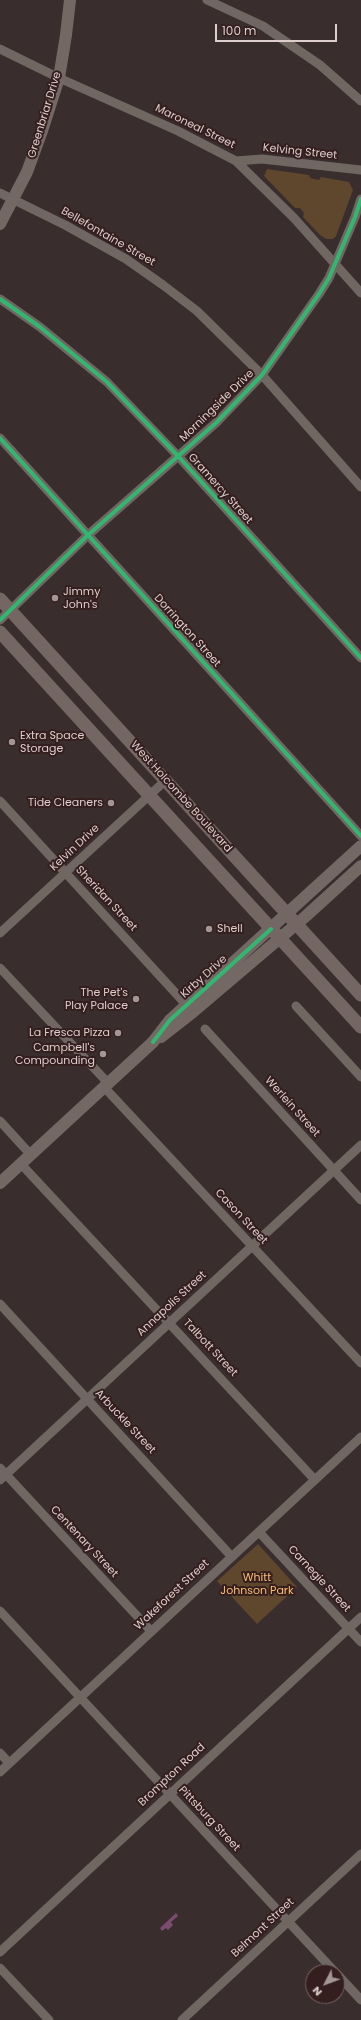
<!DOCTYPE html>
<html>
<head>
<meta charset="utf-8">
<style>
	body { margin:0 }
	#map { position:relative; width:361px; height:2020px; overflow:hidden; background:#392d2d; font-family:Poppins,sans-serif }
	canvas { display:block }
	.north { position:absolute; left:305px; top:1964px; width:40px; height:40px; box-sizing:border-box; background:#341e1e; border:1px solid #786464; border-radius:50%; rotate:228deg; font-size:11px; font-weight:700; line-height:16px; text-align:center; color:#ddcecd }
	.north::after { content:''; display:block; margin:auto; width:14px; height:18px; background:#a49695; clip-path:polygon(50% 0,100% 100%,50% 72%,0 100%) }
	.scale { position:absolute; left:215px; top:24px; width:122px; height:18px; box-sizing:border-box; border:2px solid #ddcecd; border-top:0; padding-left:5px; font-size:12px; line-height:14px; white-space:nowrap; color:#ddcecd; -webkit-text-stroke:3px #341e1e; paint-order:stroke }
</style>
</head>
<body>
<div id="map">
<canvas width="361" height="2020"></canvas>
<div class="north">N</div>
<div class="scale">100 m</div>
</div>
<script>
const ctx = document.querySelector('canvas').getContext('2d');
ctx.lineJoin = 'round';
function fillPath(path, color) { ctx.fillStyle = color; ctx.fill(path, 'evenodd'); }
const poly = rows => new Path2D(rows.map(r => 'M' + r).join(''));
function stroke(path, color, width, dash) { ctx.strokeStyle = color; ctx.lineWidth = width; ctx.lineCap = dash ? 'butt' : 'round'; ctx.setLineDash(dash || []); ctx.stroke(path); }
function drawText(font, color, halo, rows, align = 'center') {
  ctx.font = font + ' Poppins,sans-serif'; ctx.lineWidth = 4; ctx.setLineDash([]); ctx.textBaseline = 'middle'; ctx.strokeStyle = halo; ctx.fillStyle = color; for (const [text, x, y, turn = 0] of rows) {
    ctx.save(); ctx.translate(x, y); ctx.rotate((+turn || 0) * Math.PI / 180); ctx.textAlign = isNaN(turn) ? turn : align; if (halo) ctx.strokeText(text, 0, 0); ctx.fillText(text, 0, 0); ctx.restore();
  }
}
fillPath(poly([
	[267,169,309,175,310,178,314,179,319,180,321,177,349,182,353,190,336,236,333,239,326,239,320,235,303,217,304,213,300,208,295,208,264,176],
	[258,1544,297,1587,257,1624,217,1581]
]), '#5e472d');
fillPath(poly([
	[176,1913,178,1916,171,1922,173,1925,168,1930,166,1928,162,1931,160,1928]
]), '#7a4c70');
stroke(poly([
	[207,0,263,26,320,65,361,101],
	[0,49,59,78,178,131,236,161,294,218,361,293],
	[236,161,262,159,361,170],
	[0,193,65,225,126,259,163,285,197,311,262,375,361,487],
	[0,299,40,327,107,382,178,456,361,658],
	[0,438,361,836],
	[0,620,88,535,217,422,262,375,319,294,329,278,355,217,361,199],
	[0,801,191,1010],
	[0,933,166,780],
	[0,968,108,1083],
	[296,1006,361,1077],
	[205,1029,361,1200],
	[104,1087,361,1363],
	[0,1121,31,1155],
	[21,1164,315,1480],
	[0,1304,232,1557],
	[0,1468,151,1631],
	[0,1480,361,1145],
	[259,1532,361,1642],
	[0,1611,335,1972],
	[0,1753,9,1763],
	[0,1772,361,1437],
	[0,1952,361,1617],
	[0,1968,49,2020],
	[337,1974,361,2000],
	[182,2020,361,1854]
]), '#706763', 9);
stroke(poly([
	[0,224,27,172,42,131,59,78,66,35,70,0],
	[161,1037,193,1012,306,916,361,866],
	[0,1183,153,1042,170,1020,361,846]
]), '#746865', 12);
stroke(poly([
	[0,599,361,995],
	[0,632,361,1027]
]), '#746763', 13);
stroke(poly([
	[0,299,40,327,107,382,178,456,361,658],
	[0,438,361,836],
	[0,620,88,535,217,422,262,375,319,294,329,278,355,217,361,199],
	[153,1042,170,1020,271,929]
]), '#33b770', 4);
for (const [x, y, r, color] of [
	[55,598,4,"#a49695"],
	[12,742,4,"#a49695"],
	[111,803,4,"#a49695"],
	[209,929,4,"#a49695"],
	[136,999,4,"#a49695"],
	[118,1033,4,"#a49695"],
	[103,1054,4,"#a49695"]
]) { const dot = new Path2D(); dot.arc(x, y, r, 0, 2 * Math.PI); ctx.fillStyle = color; ctx.fill(dot); stroke(dot, '#341e1e', 1.5); }
drawText('11px', '#ddcecd', '#341e1e', [
	["Greenbriar Drive",45,115,-73],
	["Maroneal Street",195,127,26],
	["Kelving Street",300,152,6],
	["Bellefontaine Street",108,237,30],
	["Morningside Drive",217,406,-44],
	["Gramercy Street",220,489,48],
	["Dorrington Street",187,631,48],
	["West Holcombe Boulevard",181,797,48],
	["Kelvin Drive",75,848,-43],
	["Sheridan Street",106,899,47],
	["Kirby Drive",204,977,-42],
	["Werlein Street",292,1107,48],
	["Cason Street",241,1217,47],
	["Annapolis Street",172,1304,-43],
	["Talbott Street",210,1348,47],
	["Arbuckle Street",125,1422,47],
	["Centenary Street",84,1542,47],
	["Carnegie Street",319,1579,47],
	["Wakeforest Street",172,1595,-43],
	["Brompton Road",172,1775,-43],
	["Pittsburg Street",209,1819,47],
	["Belmont Street",263,1928,-43]
]);
drawText('11px', '#ddcecd', '#341e1e', [
	["Jimmy",63,592,"left"],
	["John's",63,605,"left"],
	["Extra Space",20,736,"left"],
	["Storage",20,749,"left"],
	["Tide Cleaners",103,803],
	["Shell",217,929,"left"],
	["The Pet's",128,993],
	["Play Palace",128,1006],
	["La Fresca Pizza",110,1033],
	["Campbell's",95,1048],
	["Compounding",95,1061]
], 'right');
drawText('11px', '#fdbf74', '#341e1e', [
	["Whitt",257,1578],
	["Johnson Park",257,1591]
]);
</script>
</body>
</html>
